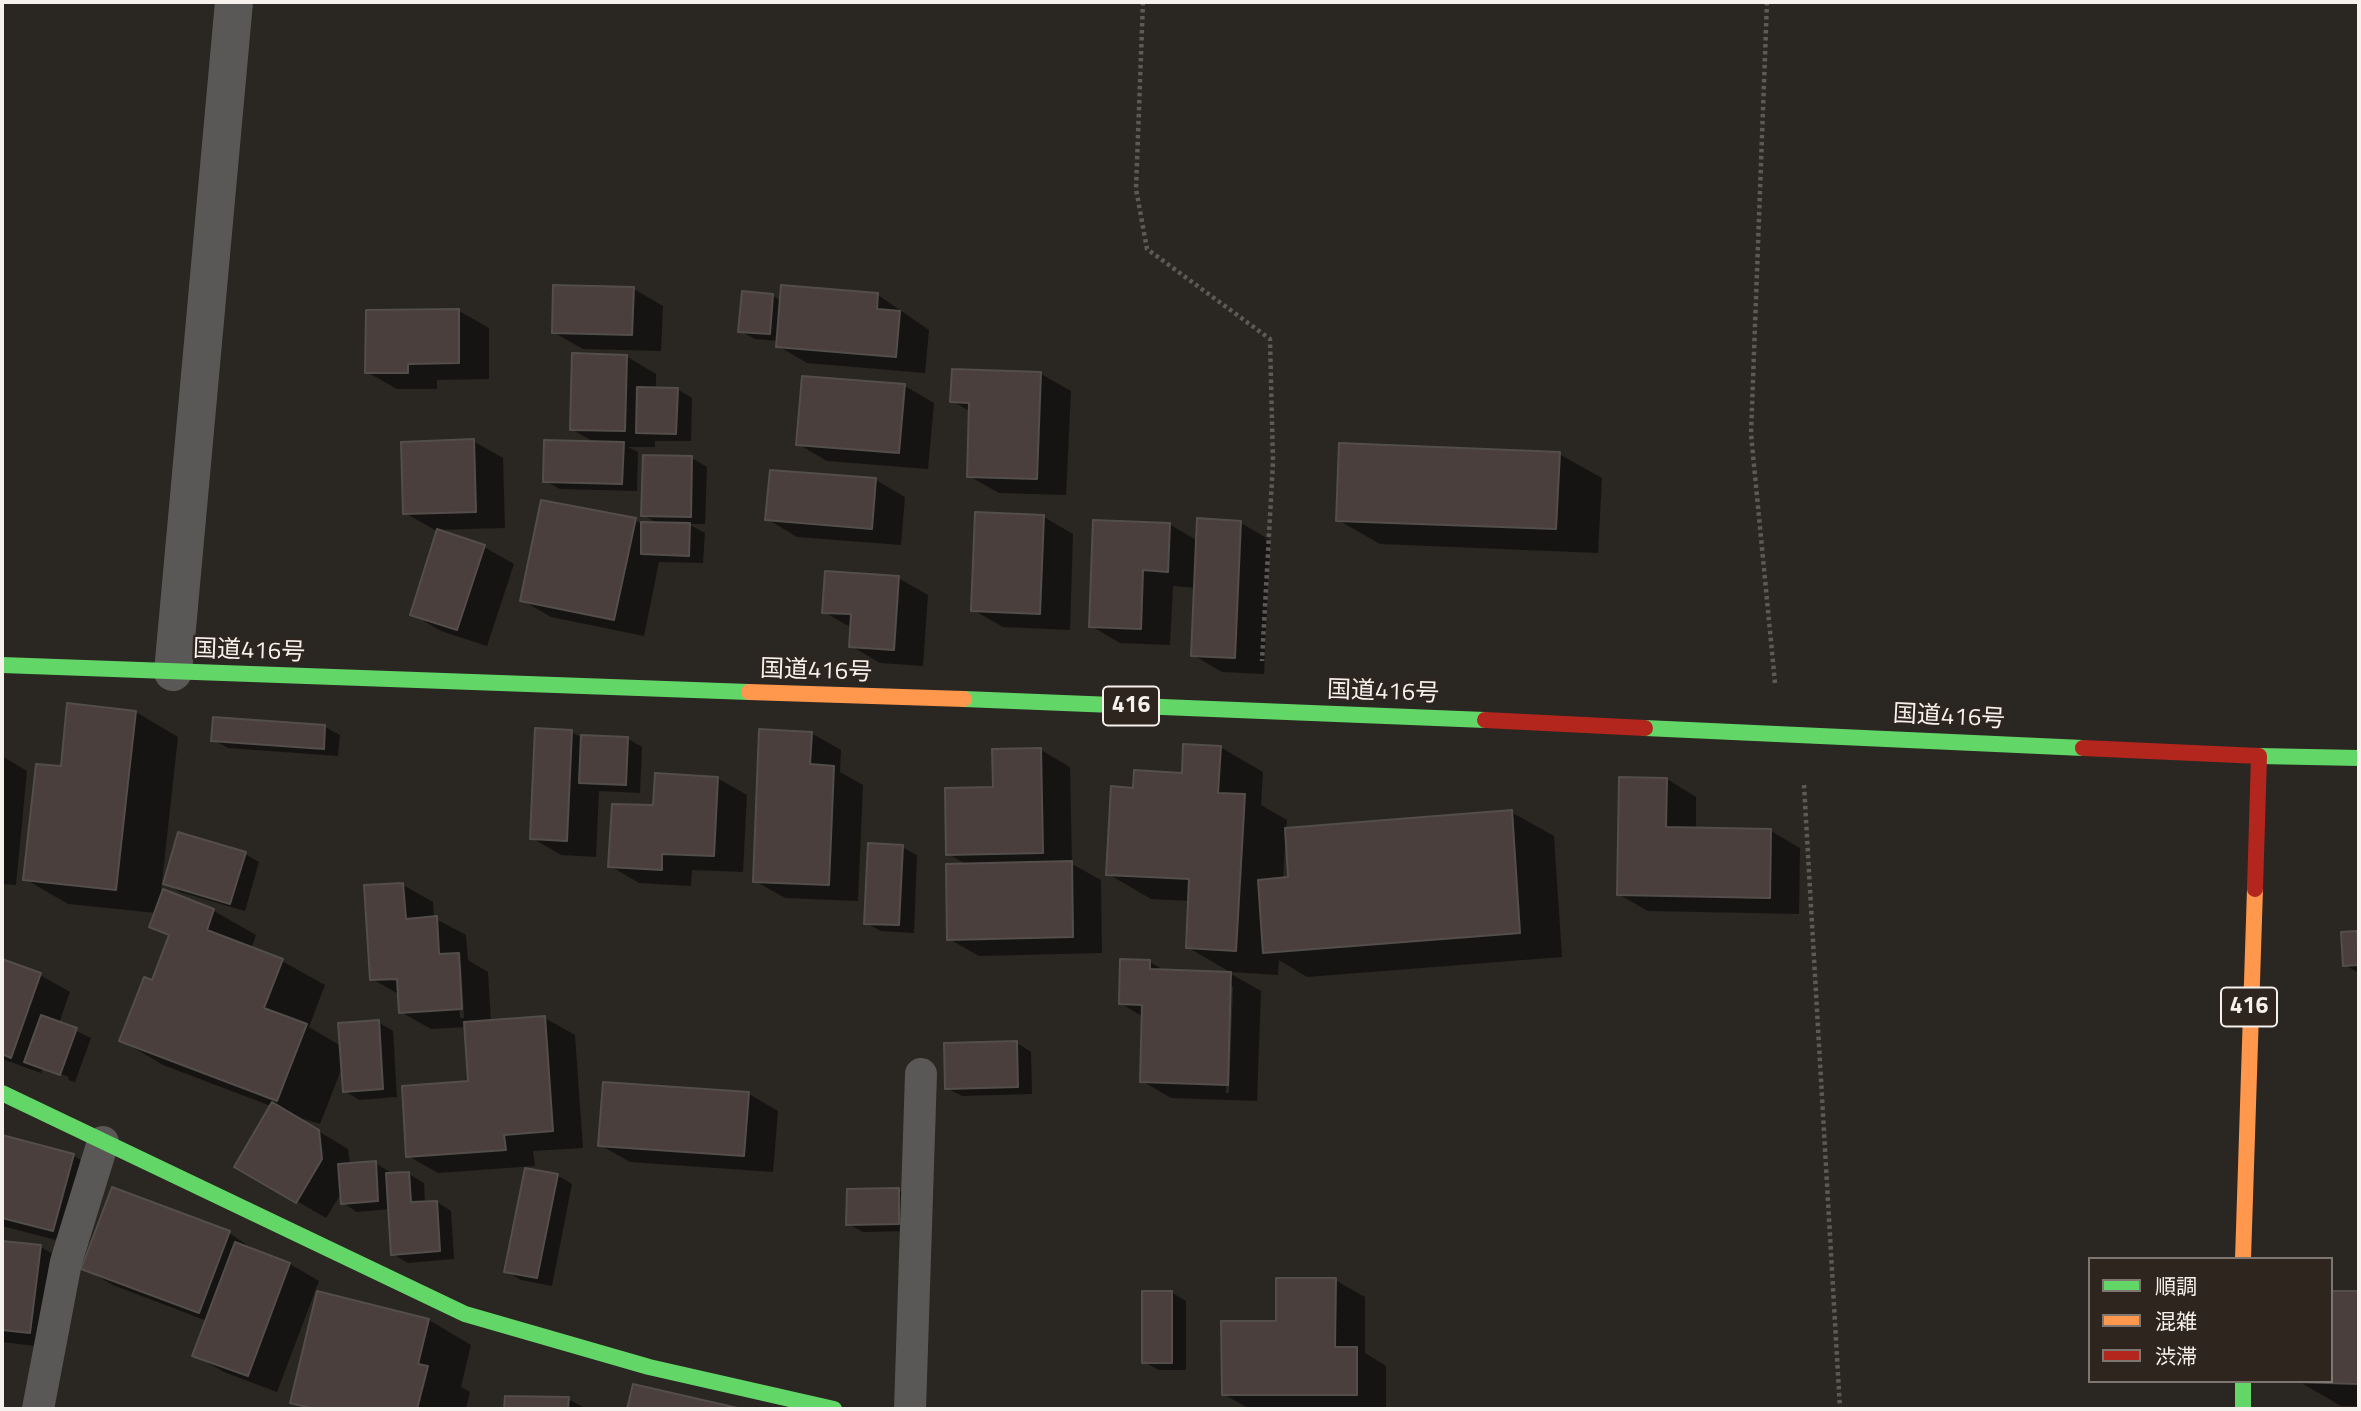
<!DOCTYPE html>
<html>
<head>
<meta charset="utf-8">
<style>
	body { margin:0 }
	#map { position:relative; width:2361px; height:1411px; overflow:hidden; background:#2a2622; font-family:"Titillium Web","Noto Sans JP",sans-serif }
	canvas { display:block }
	.frame { position:absolute; inset:0; border:4px solid #f7f1ed; pointer-events:none }
	.legend { position:absolute; left:2088px; top:1257px; width:245px; height:126px; box-sizing:border-box; background:#2e251f; border:2px solid #7e7771; margin:0; padding:9px 12px; list-style:none; font-size:21px; color:#f7f1ed }
	.legend li { display:flex; align-items:center; gap:14px; height:35px }
	.legend b { width:35px; border:2px solid #7e7771 }
</style>
</head>
<body>
<div id="map">
<canvas width="2361" height="1411"></canvas>
<div class="frame"></div>
<ul class="legend">
<li><b style="height:9px;background:#63d668"></b>順調</li>
<li><b style="height:9px;background:#ff974d"></b>混雑</li>
<li><b style="height:9px;background:#b3261e"></b>渋滞</li>
</ul>
</div>
<script>
const ctx = document.querySelector('canvas').getContext('2d');
ctx.lineJoin = 'round';
function fillPath(path, color) { ctx.fillStyle = color; ctx.fill(path, 'evenodd'); }
const poly = rows => new Path2D(rows.map(r => 'M' + r).join(''));
function stroke(path, color, width, dash) { ctx.strokeStyle = color; ctx.lineWidth = width; ctx.lineCap = dash ? 'butt' : 'round'; ctx.setLineDash(dash || []); ctx.stroke(path); }
function drawText(font, color, halo, rows, align = 'center') {
  ctx.font = font + ' "Titillium Web","Noto Sans JP",sans-serif'; ctx.lineWidth = 5; ctx.setLineDash([]); ctx.textBaseline = 'middle'; ctx.strokeStyle = halo; ctx.fillStyle = color; for (const [text, x, y, turn = 0] of rows) {
    ctx.save(); ctx.translate(x, y); ctx.rotate((+turn || 0) * Math.PI / 180); ctx.textAlign = isNaN(turn) ? turn : align; if (halo) ctx.strokeText(text, 0, 0); ctx.fillText(text, 0, 0); ctx.restore();
  }
}
fillPath(poly([
	[634,289,663,306,661,351,583,349,553,332],
	[772,295,781,301,878,295,929,330,925,373,807,363,778,346,778,341,755,339,740,331],
	[367,311,459,311,489,328,489,379,437,380,437,389,397,389,367,372],
	[626,356,656,374,656,389,677,389,692,398,691,441,655,441,655,447,628,447,638,452,637,491,560,489,545,481,596,443,571,429],
	[953,371,1041,374,1071,391,1066,495,999,493,969,476,971,412,952,401],
	[905,386,934,403,928,469,827,461,798,444],
	[473,441,503,458,505,528,435,530,405,513],
	[1559,454,1602,478,1598,553,1380,544,1338,520],
	[692,458,707,467,705,524,688,524,705,533,703,563,659,562,644,636,551,617,522,600,635,520,643,525,659,524,643,515],
	[876,480,905,497,901,545,797,537,767,519],
	[1044,517,1073,534,1070,630,1003,627,973,610],
	[1241,523,1270,540,1264,674,1222,672,1193,655,1196,588,1173,586,1170,645,1120,643,1091,626,1169,524,1198,541],
	[484,547,514,564,487,646,441,631,412,614],
	[898,578,928,595,923,666,880,663,851,646,852,628,824,612],
	[136,712,178,737,161,891,214,911,256,935,251,949,282,961,325,985,309,1027,341,1046,378,1022,393,1031,397,1097,359,1100,345,1091,343,1065,320,1124,293,1116,348,1149,350,1165,375,1163,390,1172,390,1175,409,1174,424,1183,425,1203,437,1202,451,1211,454,1259,408,1263,393,1254,390,1209,357,1212,343,1203,342,1192,326,1218,236,1166,271,1106,163,1065,121,1040,153,982,170,937,151,926,156,913,68,904,25,879,63,768],
	[325,727,340,735,338,756,228,748,213,740],
	[571,732,583,738,628,739,642,747,640,793,599,791,596,857,561,855,532,838],
	[811,733,841,750,840,772,863,785,858,901,785,898,755,881],
	[1220,747,1263,772,1261,805,1287,820,1286,829,1511,812,1554,836,1562,957,1307,977,1279,960,1278,975,1230,972,1187,947,1190,901,1151,899,1108,874,1135,790,1184,775],
	[1285,845,1290,879,1283,879],
	[1041,750,1070,767,1072,864,1101,880,1102,953,979,956,949,939,968,865,948,854,995,789],
	[2,756,27,771,16,885,2,884],
	[717,778,747,795,743,872,692,870,691,886,639,883,610,866,655,807],
	[1667,779,1696,797,1696,829,1771,831,1800,848,1799,914,1648,911,1618,894],
	[902,847,917,855,914,933,881,931,866,923],
	[245,854,259,862,245,911,180,892,165,883],
	[403,885,433,902,434,918,466,935,468,960,488,972,491,1022,545,1018,575,1035,583,1148,533,1151,535,1166,438,1173,408,1156,470,1083,466,1027,431,1029,401,1012,400,995,372,979],
	[457,964,461,964,464,1018,460,1018],
	[2357,933,2359,935,2359,973,2345,965],
	[2,961,40,975,70,992,59,1023,91,1038,75,1082,68,1080,69,1077,42,1067,41,1073,2,1059],
	[1150,962,1167,972,1231,974,1261,991,1257,1101,1171,1098,1142,1081,1143,1017,1120,1003],
	[1229,987,1233,987,1229,1093,1226,1093],
	[1017,1043,1031,1052,1032,1094,962,1096,947,1088],
	[749,1094,778,1111,773,1172,630,1162,600,1145],
	[2,1137,74,1156,103,1173,83,1247,2,1226],
	[557,1175,572,1184,552,1286,521,1280,506,1271],
	[898,1190,913,1199,913,1231,863,1232,848,1224],
	[229,1233,258,1252,290,1264,319,1281,277,1392,224,1372,194,1355,207,1321,113,1285,83,1268],
	[2,1242,41,1247,70,1264,59,1349,2,1342],
	[1335,1280,1365,1297,1365,1353,1386,1366,1386,1409,1250,1409,1223,1394,1278,1322],
	[1171,1292,1186,1301,1186,1370,1159,1370,1144,1362],
	[318,1293,429,1320,471,1345,461,1387,470,1392,466,1409,304,1409,292,1402],
	[2331,1293,2359,1293,2359,1406,2341,1406,2298,1381,2331,1381],
	[634,1386,734,1409,629,1409],
	[507,1398,568,1399,587,1409,506,1409]
]), '#0007');
const building = poly([
	[553,285,634,287,632,335,552,333,553,285],
	[781,285,878,293,877,309,900,311,896,357,776,347,781,285],
	[742,291,773,294,770,334,738,332,742,291],
	[459,309,459,363,408,364,408,373,365,373,366,310,459,309],
	[572,353,627,355,625,431,570,430,572,353],
	[952,369,1041,372,1037,479,967,477,969,403,950,402,952,369],
	[802,376,905,384,899,453,796,445,802,376],
	[637,387,678,388,676,434,636,433,637,387],
	[474,439,476,512,403,514,401,442,474,439],
	[544,440,624,442,622,484,543,482,544,440],
	[1339,443,1560,452,1556,529,1336,521,1339,443],
	[643,455,692,456,691,517,641,516,643,455],
	[770,470,876,478,872,529,765,520,770,470],
	[541,500,636,518,614,620,520,601,541,500],
	[975,512,1044,515,1040,614,971,611,975,512],
	[1197,518,1241,521,1235,658,1191,656,1197,518],
	[1093,520,1170,523,1168,572,1143,570,1141,629,1089,627,1093,520],
	[641,522,690,523,689,556,641,554,641,522],
	[437,529,485,545,457,630,410,615,437,529],
	[825,571,899,576,894,650,849,647,851,614,822,613,825,571],
	[67,703,136,711,116,890,23,880,36,764,61,766,67,703],
	[213,717,325,725,324,749,211,741,213,717],
	[535,728,572,730,567,841,530,839,535,728],
	[759,729,812,732,810,764,834,766,829,885,753,882,759,729],
	[581,735,628,737,626,785,579,783,581,735],
	[1183,744,1221,746,1218,793,1245,794,1236,951,1186,948,1189,879,1106,875,1111,786,1133,788,1134,770,1182,773,1183,744],
	[1041,748,1043,853,946,855,945,788,993,787,992,749,1041,748],
	[655,773,718,777,714,856,662,854,662,870,608,867,612,804,653,805,655,773],
	[1619,777,1667,778,1666,827,1771,829,1770,898,1617,895,1619,777],
	[1512,810,1520,933,1263,953,1258,880,1288,877,1285,828,1512,810],
	[178,832,246,852,230,904,163,884,178,832],
	[868,843,903,845,899,925,864,924,868,843],
	[1072,861,1073,937,947,940,946,864,1072,861],
	[403,883,406,919,437,916,439,954,459,953,462,1009,399,1013,397,979,370,980,364,885,403,883],
	[163,889,214,909,207,930,283,959,264,1008,307,1024,277,1101,119,1041,144,977,152,980,169,935,149,927,163,889],
	[2357,931,2359,965,2343,966,2341,932,2357,931],
	[2,959,41,973,11,1058,2,1054,2,959],
	[1120,959,1150,960,1150,969,1231,972,1228,1085,1140,1082,1142,1005,1119,1004,1120,959],
	[41,1015,77,1028,60,1075,24,1062,41,1015],
	[545,1016,553,1131,504,1135,506,1150,406,1157,402,1086,468,1081,464,1022,545,1016],
	[379,1020,383,1089,343,1092,338,1023,379,1020],
	[1017,1041,1018,1087,945,1089,944,1043,1017,1041],
	[603,1082,749,1092,744,1156,598,1146,603,1082],
	[272,1102,319,1130,322,1159,296,1203,234,1167,272,1102],
	[2,1135,74,1154,53,1231,2,1218,2,1135],
	[376,1161,378,1201,341,1204,338,1164,376,1161],
	[525,1168,558,1174,537,1278,504,1272,525,1168],
	[409,1172,411,1202,437,1201,440,1251,391,1255,386,1173,409,1172],
	[112,1187,230,1231,199,1313,81,1269,112,1187],
	[899,1188,899,1224,846,1225,847,1189,899,1188],
	[2,1241,41,1245,30,1333,2,1330,2,1241],
	[235,1242,290,1263,248,1376,192,1356,235,1242],
	[1276,1278,1336,1278,1335,1347,1357,1347,1357,1395,1222,1395,1221,1321,1276,1321,1276,1278],
	[317,1291,429,1319,418,1364,428,1366,417,1409,315,1409,290,1403,317,1291],
	[1142,1291,1172,1291,1172,1363,1142,1363,1142,1291],
	[2331,1291,2359,1291,2359,1384,2296,1382,2331,1381,2331,1291],
	[633,1384,742,1409,627,1409,633,1384],
	[505,1396,569,1397,568,1409,504,1409,505,1396]
]);
fillPath(building, '#4a3f3c');
stroke(building, '#534e4c', 2);
stroke(poly([
	[1143,2,1136,189,1147,249,1270,339,1273,462,1262,661],
	[1767,2,1751,434,1775,683],
	[1804,785,1840,1409]
]), '#5c5a58', 4.5, [3.5, 3.5]);
stroke(poly([
	[38,1409,66,1262,103,1142],
	[910,1409,921,1074]
]), '#5a5856', 32);
stroke(poly([
	[173,672,234,2]
]), '#5a5856', 38);
stroke(poly([
	[2,665,749,692],
	[964,699,1485,720],
	[1645,728,2083,748],
	[2259,756,2359,758],
	[2,1093,465,1314,649,1367,834,1409],
	[2243,1381,2243,1409]
]), '#63d668', 16);
stroke(poly([
	[749,692,964,699],
	[2243,1259,2255,889]
]), '#ff974d', 16);
stroke(poly([
	[1485,720,1645,728],
	[2083,748,2259,756,2255,889]
]), '#b3261e', 16);
for (const [x, y, w] of [
	[1131,706,56],
	[2249,1007,56]
]) { const box = new Path2D(); box.roundRect(x - w / 2, y - 19.5, w, 39, 5); ctx.fillStyle = '#2e251f'; ctx.fill(box); stroke(box, '#f7f1ed', 2); }
drawText('bold 23px', '#f7f1ed', null, [
	["416",1131,706],
	["416",2249,1007]
]);
drawText('24px', '#f7f1ed', '#2e251f', [
	["国道416号",249,652,2],
	["国道416号",816,672,2],
	["国道416号",1383,693,2],
	["国道416号",1949,718,3]
]);
</script>
</body>
</html>
